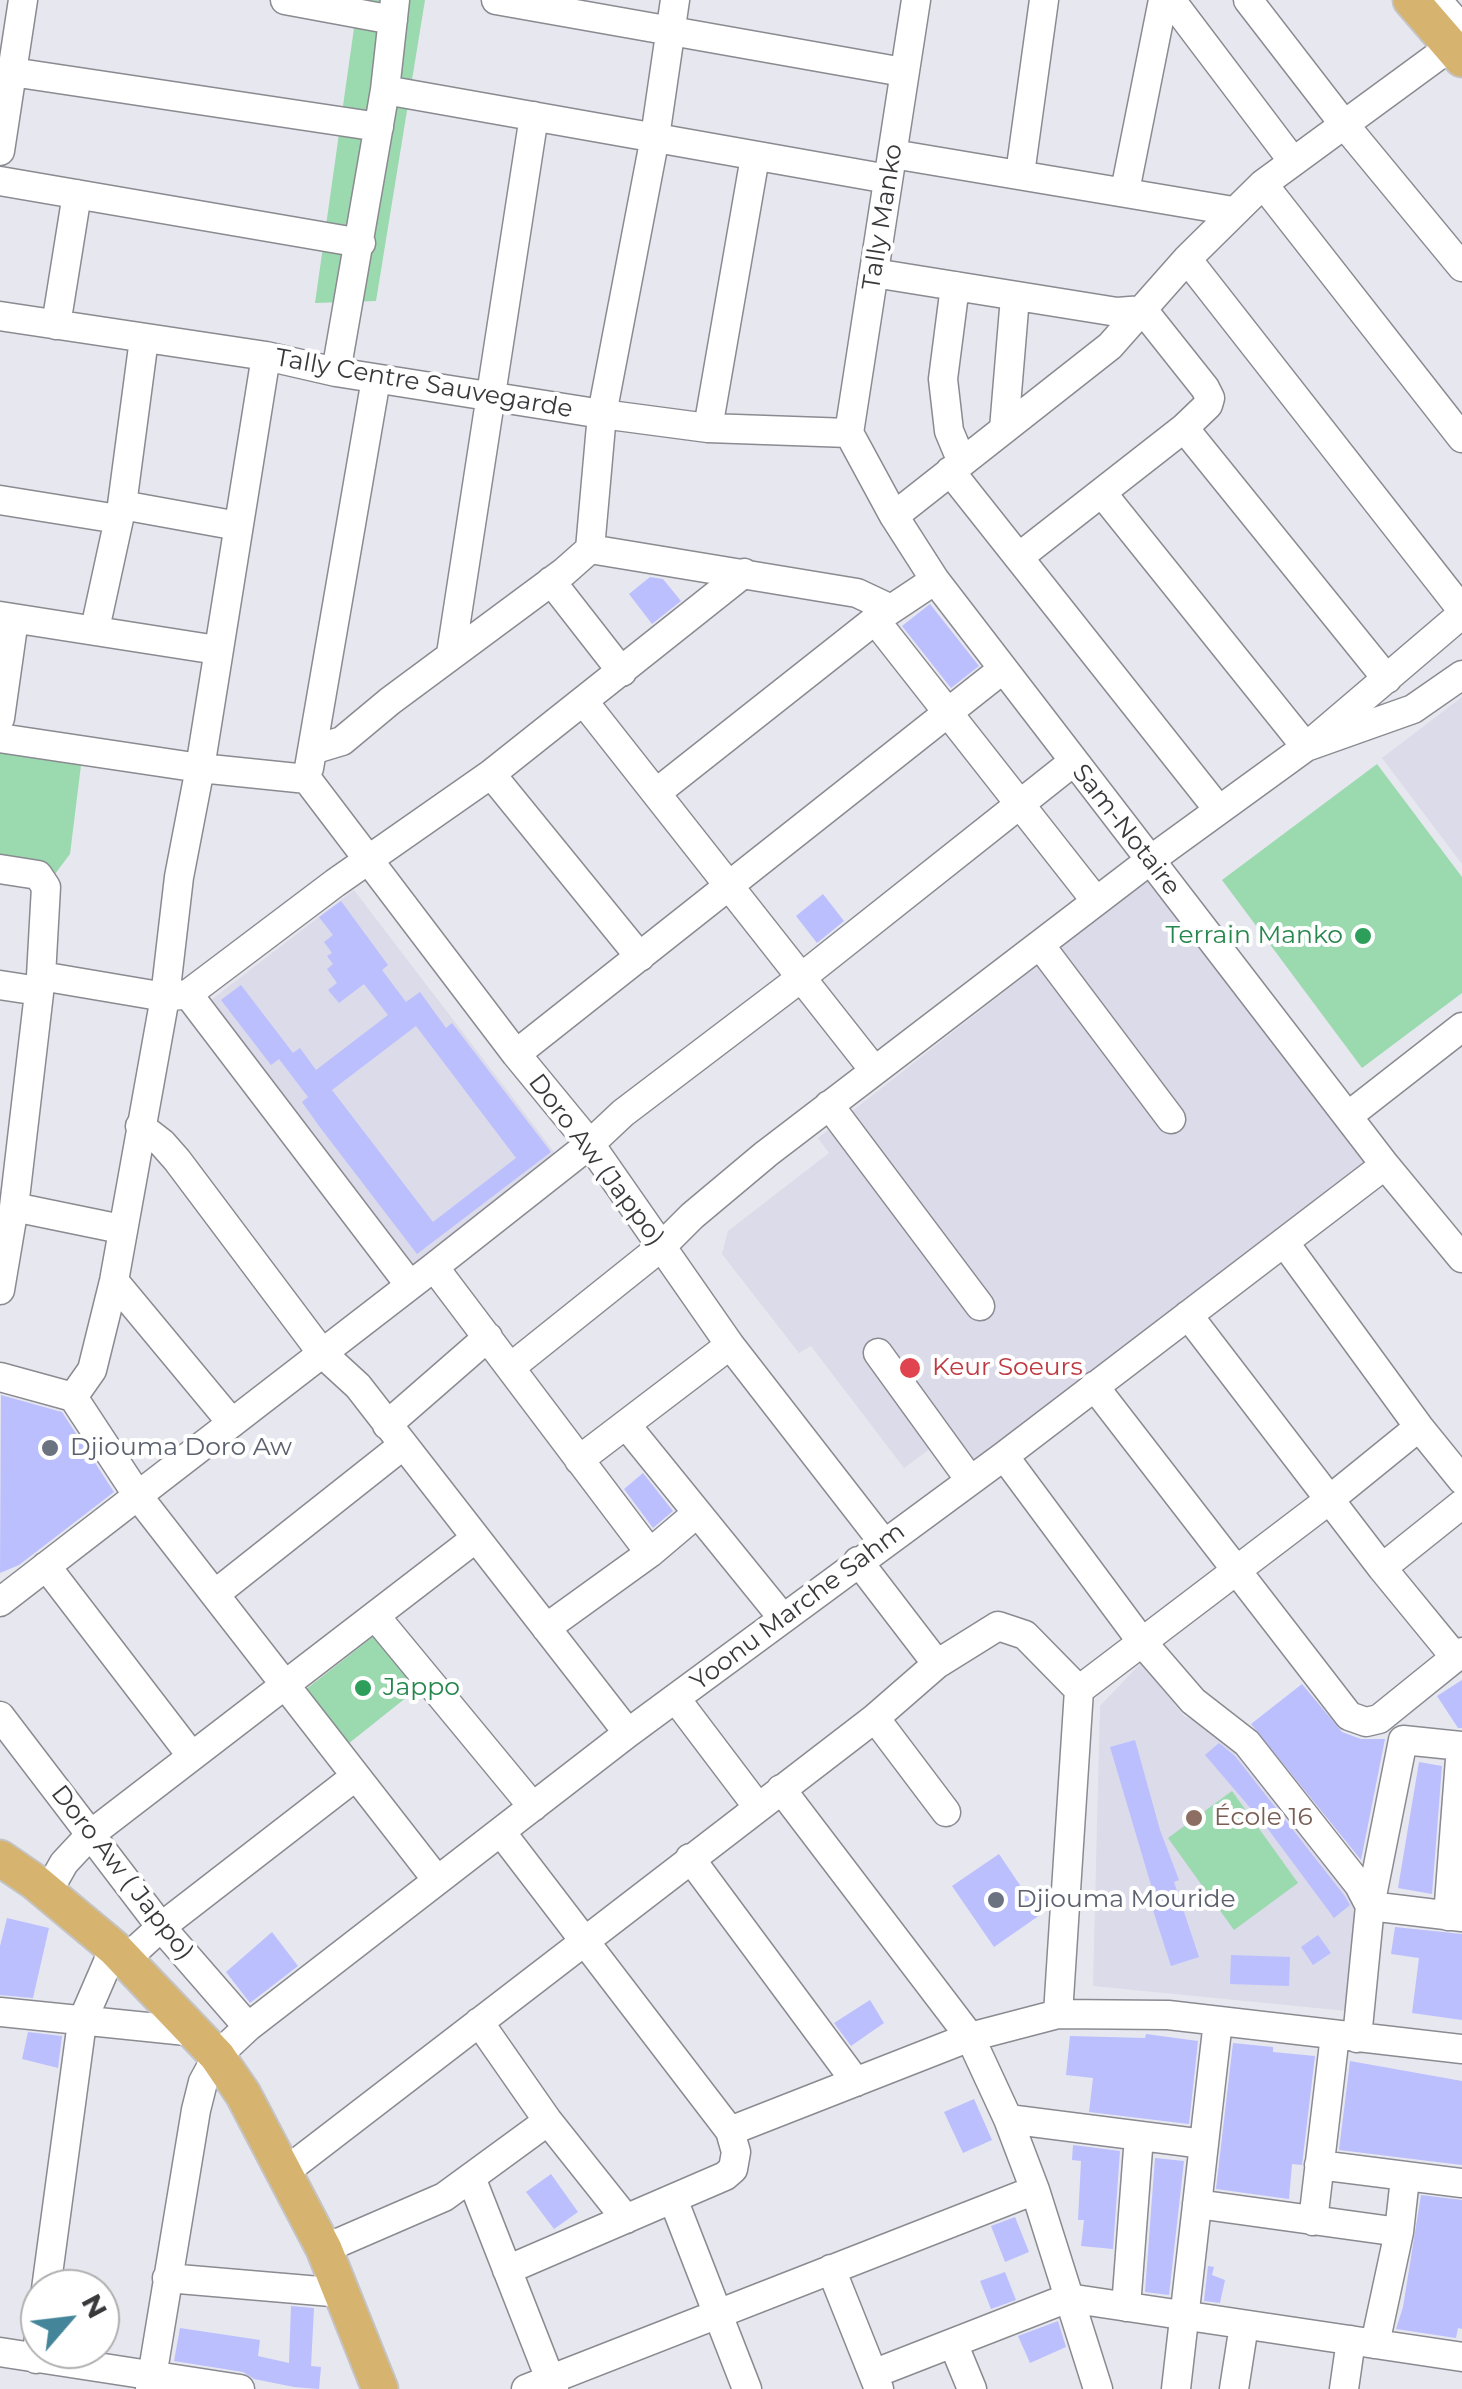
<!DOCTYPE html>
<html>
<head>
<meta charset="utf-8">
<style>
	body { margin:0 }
	#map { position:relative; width:1462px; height:2389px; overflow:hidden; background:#e7e7ef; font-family:Montserrat,sans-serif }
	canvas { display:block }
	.north { position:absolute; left:20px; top:2269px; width:100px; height:100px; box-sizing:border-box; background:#fff; border:2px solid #b0b0b1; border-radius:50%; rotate:62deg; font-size:28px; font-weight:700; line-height:40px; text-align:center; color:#39393c }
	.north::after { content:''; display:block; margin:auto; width:35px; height:45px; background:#458599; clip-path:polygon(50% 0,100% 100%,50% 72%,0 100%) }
</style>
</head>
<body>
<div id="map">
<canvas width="1462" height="2389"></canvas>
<div class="north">N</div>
</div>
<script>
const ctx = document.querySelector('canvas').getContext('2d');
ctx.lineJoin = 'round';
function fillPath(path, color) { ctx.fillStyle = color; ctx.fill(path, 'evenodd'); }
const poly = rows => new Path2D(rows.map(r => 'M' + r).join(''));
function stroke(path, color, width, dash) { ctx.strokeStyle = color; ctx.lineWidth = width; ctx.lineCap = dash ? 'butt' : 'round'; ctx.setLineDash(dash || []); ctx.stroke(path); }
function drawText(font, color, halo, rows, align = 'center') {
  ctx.font = font + ' Montserrat,sans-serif'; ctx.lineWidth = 8; ctx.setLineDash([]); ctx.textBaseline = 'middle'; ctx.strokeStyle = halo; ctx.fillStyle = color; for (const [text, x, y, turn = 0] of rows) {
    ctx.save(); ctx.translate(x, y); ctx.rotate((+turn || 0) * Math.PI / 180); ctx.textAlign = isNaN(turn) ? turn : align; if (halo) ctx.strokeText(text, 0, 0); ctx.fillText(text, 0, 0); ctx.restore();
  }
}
fillPath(poly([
	[1462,697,1462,864,1382,758],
	[1148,879,1376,1167,975,1475,946,1437,904,1468,811,1346,799,1353,722,1254,728,1231,829,1153,818,1138],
	[354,890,561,1161,418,1270,211,1000],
	[1141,1663,1184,1716,1226,1735,1355,1900,1347,2011,1093,1986,1100,1706]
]), '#dbdbe9');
fillPath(poly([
	[358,0,425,0,376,301,315,303],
	[0,738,83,749,70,854,55,874,0,867],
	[1377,764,1462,877,1462,993,1362,1068,1222,880],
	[379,1632,422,1685,348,1744,305,1690],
	[1232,1791,1298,1883,1234,1930,1168,1838]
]), '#9bd9af');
fillPath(poly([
	[650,577,663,579,681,601,652,624,629,594],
	[930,604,979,666,951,688,902,626],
	[823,894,844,921,817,943,796,916],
	[341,901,388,965,382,970,406,1002,420,992,446,1028,452,1023,551,1152,417,1254,319,1126,302,1102,308,1097,279,1059,271,1065,221,1000,241,985,293,1053,300,1048,316,1070,388,1015,364,984,339,1003,328,990,337,983,327,969,333,964,327,956,332,953,324,942,333,935,319,917],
	[416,1026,516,1158,433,1222,332,1090],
	[1,1395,62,1412,114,1492,19,1565,0,1573],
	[643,1473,673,1511,653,1528,624,1489],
	[1462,1680,1462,1728,1458,1728,1437,1696],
	[1302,1684,1342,1732,1361,1739,1385,1739,1361,1860,1251,1724],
	[1135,1740,1160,1830,1179,1880,1174,1882,1199,1957,1171,1966,1152,1907,1157,1905,1110,1747],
	[1219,1743,1235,1756,1344,1895,1350,1905,1334,1918,1265,1825,1205,1755],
	[1419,1762,1442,1766,1432,1894,1398,1888],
	[999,1854,1040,1915,994,1947,952,1886],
	[7,1918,49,1928,33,1998,0,1995,0,1946],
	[1395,1927,1462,1934,1462,2020,1412,2013,1419,1958,1391,1954],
	[272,1932,298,1966,250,2003,226,1972],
	[1318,1935,1331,1953,1313,1965,1301,1947],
	[1231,1955,1290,1957,1289,1986,1230,1984],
	[870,2000,884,2023,851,2046,834,2023],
	[28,2032,62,2036,58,2068,22,2059],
	[1146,2034,1198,2041,1189,2124,1089,2112,1093,2078,1066,2075,1070,2036,1145,2038],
	[1233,2043,1273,2047,1273,2052,1315,2056,1302,2165,1292,2164,1289,2199,1216,2189],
	[1350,2061,1462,2081,1462,2165,1339,2150],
	[974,2099,992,2140,963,2153,944,2112],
	[1073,2145,1120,2151,1113,2249,1081,2246,1084,2220,1078,2220,1081,2161,1072,2160],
	[1155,2158,1184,2161,1169,2295,1145,2292],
	[551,2174,578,2212,554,2229,526,2192],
	[1421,2195,1462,2200,1462,2329,1458,2328,1456,2338,1396,2329,1403,2307],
	[1015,2217,1029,2252,1005,2262,991,2226],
	[1208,2266,1214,2267,1212,2275,1225,2280,1220,2303,1204,2301],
	[1005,2272,1016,2300,991,2309,980,2281],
	[291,2306,314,2308,311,2366,321,2367,319,2389,294,2387,254,2379,243,2372,174,2361,180,2328,260,2340,258,2356,289,2363],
	[1058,2321,1066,2347,1030,2363,1018,2336]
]), '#bbbffe');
const minor = poly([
	[285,0,393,20],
	[496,0,903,72],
	[1171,0,1292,160],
	[1248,0,1343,123,1462,267],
	[1437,0,1462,29],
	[12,72,379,127],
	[385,90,888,179],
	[0,151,23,0],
	[893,154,1233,211],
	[1020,174,1044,0],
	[0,181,361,243],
	[1263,184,1462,438],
	[1125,191,1163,0],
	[1187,259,1462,610],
	[874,273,1117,312,1143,310],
	[955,286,943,379,949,431,962,462],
	[0,316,266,356,336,372,602,414,708,428,849,433],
	[56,325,77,194],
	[336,372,385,90,395,0],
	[708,428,755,157],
	[1184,428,1387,679],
	[1004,429,1015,297],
	[849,433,894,516,935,580,1385,1165,1462,1258],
	[849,433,916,0],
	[950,471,1218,809],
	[1102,493,1306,747,1413,709,1462,675],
	[0,500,118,519],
	[122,505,238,526],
	[894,516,1110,346,1187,259,1263,184,1450,47],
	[590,549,857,593,891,609],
	[1019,557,1184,428,1208,405,1210,398,1205,388,1143,310],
	[551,581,622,672],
	[0,616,217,650],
	[875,620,1096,901],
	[95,629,122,505,144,339],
	[451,654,534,116],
	[584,702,874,1070],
	[0,718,14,619],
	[0,738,200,768,307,779],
	[312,750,342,741,390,701,564,572,590,549,602,414,655,137,675,0],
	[309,768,376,379],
	[491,774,640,957],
	[307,779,516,1054,590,1144,730,1345,883,1542],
	[656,793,875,620,935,580],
	[0,869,38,875,46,887,41,976,14,1207,0,1290],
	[1040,945,1171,1119],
	[41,976,165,997,188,994,335,883,491,774,744,573],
	[0,985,39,991],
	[188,994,409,1284],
	[516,1054,1003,669],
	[829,1105,980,1306],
	[1348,1116,1462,1027],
	[140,1126,162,1143,177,1160,322,1353,358,1386,628,1733],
	[14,1207,121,1229],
	[1284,1242,1419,1427,1462,1480],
	[434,1267,650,1553],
	[114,1281,232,1423],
	[1188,1315,1382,1568,1455,1657],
	[878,1353,970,1480],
	[511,1367,661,1247,692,1216,766,1154,1149,861,1306,747,1462,614],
	[0,1377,73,1397,138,1496,437,1880],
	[1094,1386,1349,1716,1366,1722,1379,1719,1462,1652],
	[73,1397,92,1370,114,1281,165,997,179,877,200,768,266,356],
	[387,1425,488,1337],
	[627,1426,782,1617],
	[1004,1456,1142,1642,1193,1701,1247,1743,1359,1885,1370,1906],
	[579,1460,730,1345],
	[858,1561,937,1664],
	[46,1566,191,1755],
	[1382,1568,1462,1504],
	[215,1594,402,1446],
	[0,1602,434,1267,590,1144,623,1113,802,977,1073,762],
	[376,1617,533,1807],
	[546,1628,650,1553,696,1514],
	[1079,1690,1329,1500,1419,1427],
	[676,1699,757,1806],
	[0,1716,161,1927,248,2027],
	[875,1718,946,1812],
	[781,1789,970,2037,1008,2119,1035,2190,1098,2389],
	[501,1832,730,2131,736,2152,733,2169,725,2176,507,2270],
	[690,1858,856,2082],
	[47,1893,64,1863,91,1834,476,1538],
	[1370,1906,1403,1740,1462,1746],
	[1448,1916,1461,1746],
	[126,1959,161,1927,356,1776],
	[0,2012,196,2032],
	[479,2022,548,2121,626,2219],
	[1357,2038,1370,1906,1462,1917],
	[1008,2119,1204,2144],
	[730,2131,970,2037,1058,2014,1168,2015,1462,2049],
	[1319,2165,1462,2183],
	[286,2171,875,1718,937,1664,998,1626,1025,1635,1079,1690,1058,2014],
	[472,2180,554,2389],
	[673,2199,747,2389],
	[1197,2204,1399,2232],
	[1313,2221,1335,2035],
	[324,2249,444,2197,548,2121],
	[831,2269,879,2389],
	[167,2278,343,2293],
	[46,2289,82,2022,114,1948],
	[1126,2307,1139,2136],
	[953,2343,972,2389],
	[1375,2344,1399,2232,1405,2178],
	[0,2352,240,2389],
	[36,2359,40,2330],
	[873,2374,1068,2298,1462,2357],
	[150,2389,196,2110,203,2082,217,2056,248,2027,628,1733,1004,1456,1385,1165],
	[526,2389,1035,2190],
	[1176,2389,1218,2021],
	[1234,2389,1244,2325],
	[1344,2389,1351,2340]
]);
const major = poly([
	[1411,0,1462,59],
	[0,1858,35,1882,114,1948,217,2056,243,2094,324,2249,380,2389]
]);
stroke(minor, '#8a8a91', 31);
stroke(major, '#c4c4c4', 39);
stroke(minor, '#fff', 28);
stroke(major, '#d6b36e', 35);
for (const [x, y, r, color] of [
	[1363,936,10,"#2e9e5b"],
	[910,1368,12,"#e0444e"],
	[50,1448,10,"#6b7280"],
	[363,1688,10,"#2e9e5b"],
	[1194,1818,10,"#8d6e63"],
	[996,1900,10,"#6b7280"]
]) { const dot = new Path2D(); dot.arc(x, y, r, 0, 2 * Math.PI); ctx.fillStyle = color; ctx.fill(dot); stroke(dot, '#fff', 4); }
drawText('25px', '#39393c', '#fff', [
	["Tally Manko",883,217,-81],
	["Tally Centre Sauvegarde",424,384,10],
	["Sam-Notaire",1126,830,52],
	["Doro Aw (Jappo)",596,1160,53],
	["Yoonu Marche Sahm",798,1607,-37],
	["Doro Aw ( Jappo)",122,1873,52]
]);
drawText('25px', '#27864d', '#fff', [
	["Terrain Manko",1343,936],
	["Jappo",383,1688,"left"]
], 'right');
drawText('25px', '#be3a42', '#fff', [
	["Keur Soeurs",932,1368]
], 'left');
drawText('25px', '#5b616d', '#fff', [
	["Djiouma Doro Aw",70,1448],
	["Djiouma Mouride",1016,1900]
], 'left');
drawText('25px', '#785e54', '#fff', [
	["École 16",1214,1818]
], 'left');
</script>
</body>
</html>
